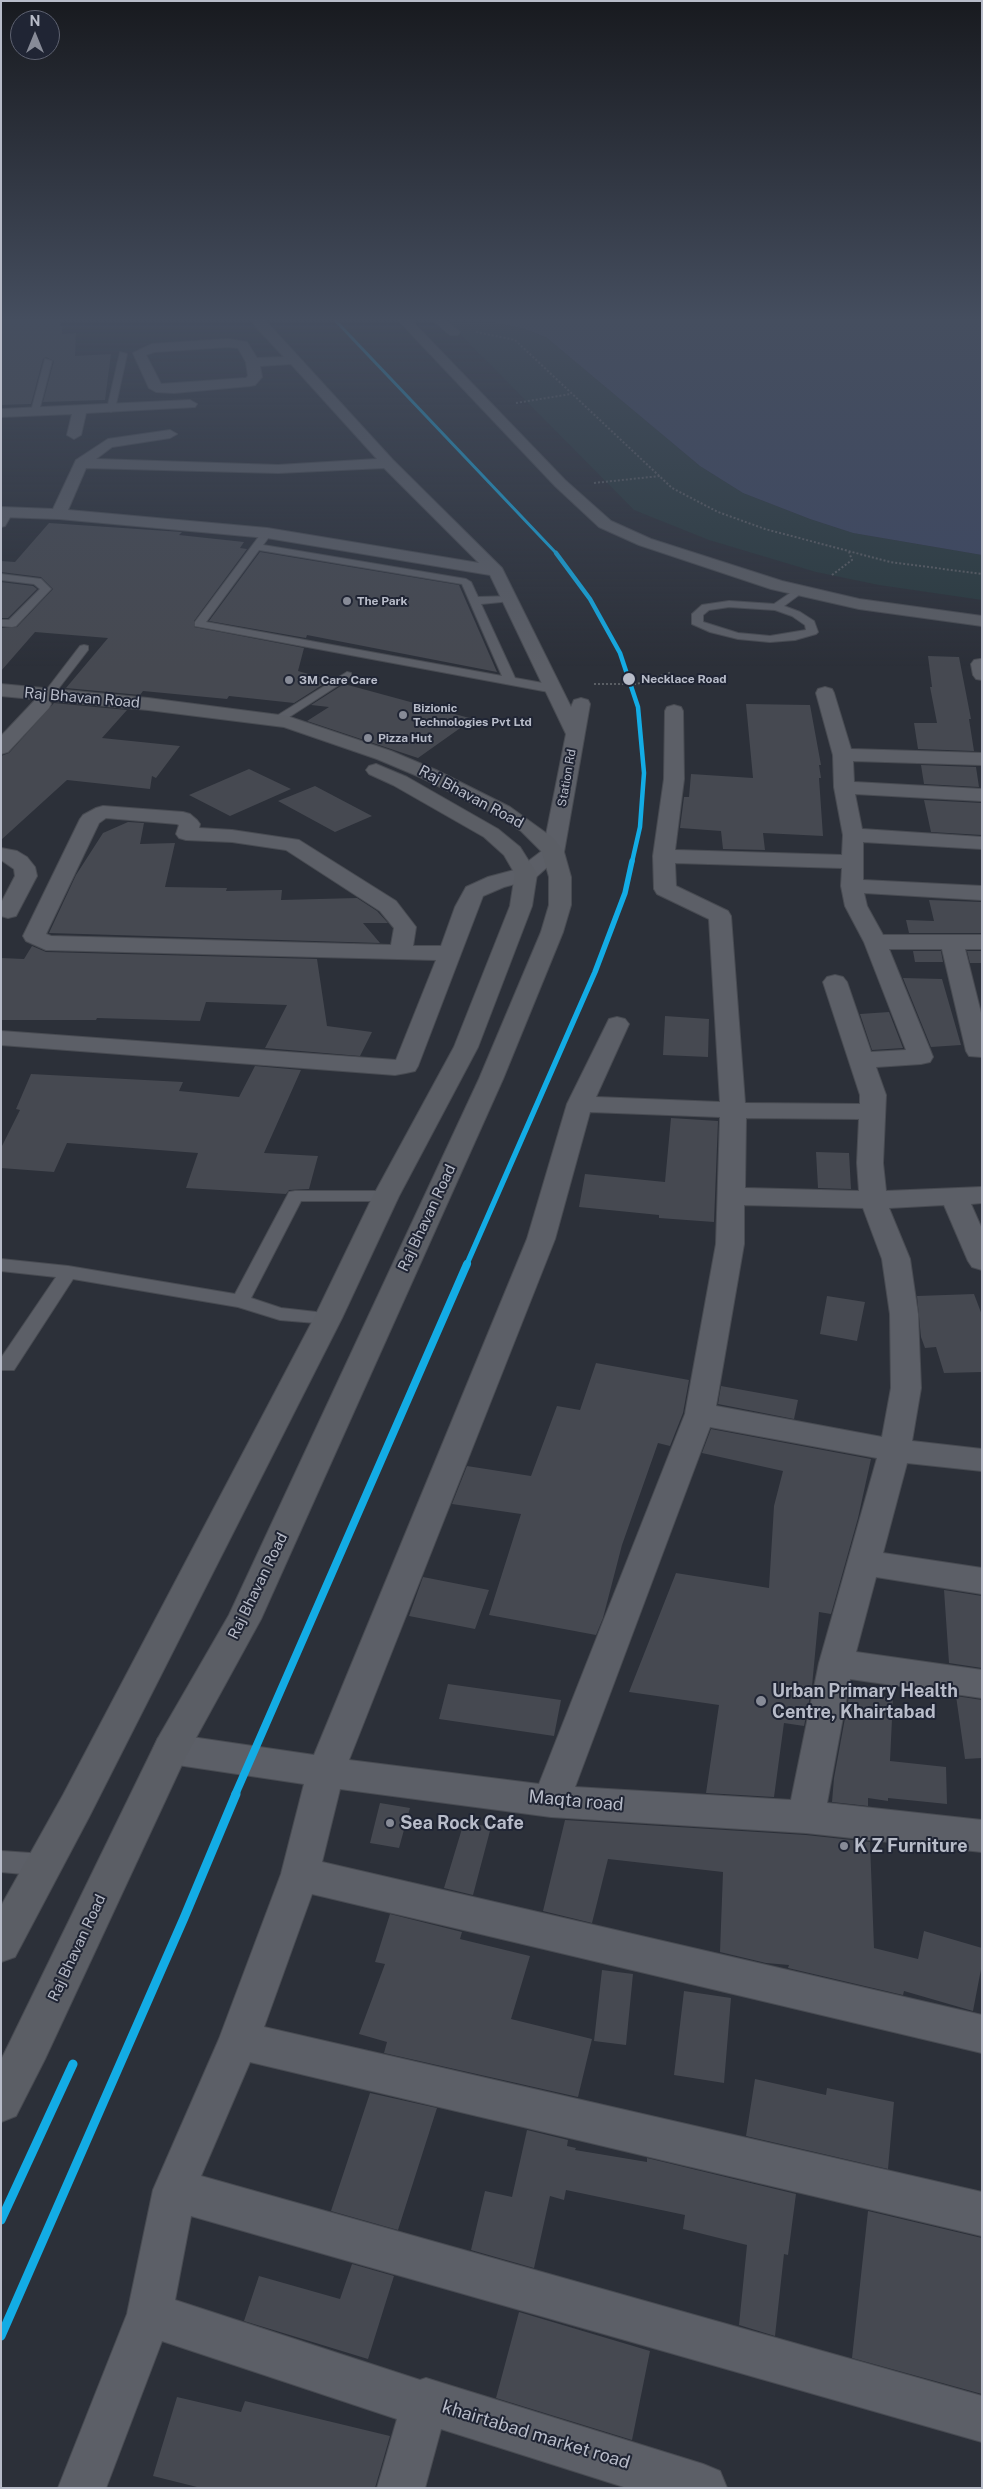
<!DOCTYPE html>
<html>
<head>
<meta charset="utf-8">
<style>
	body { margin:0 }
	#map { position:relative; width:983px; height:2489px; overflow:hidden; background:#2c3039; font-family:"Public Sans",sans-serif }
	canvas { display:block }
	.frame { position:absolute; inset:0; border:2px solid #b8bcc9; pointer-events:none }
	.north { position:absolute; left:10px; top:10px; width:50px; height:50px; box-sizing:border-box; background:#202534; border:1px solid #5d6170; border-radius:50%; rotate:0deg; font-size:14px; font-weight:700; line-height:20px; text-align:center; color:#b8bcc9 }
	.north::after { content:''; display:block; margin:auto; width:18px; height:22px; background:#878b97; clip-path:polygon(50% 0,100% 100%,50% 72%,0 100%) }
</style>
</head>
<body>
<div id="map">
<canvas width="983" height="2489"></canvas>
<div class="frame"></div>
<div class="north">N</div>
</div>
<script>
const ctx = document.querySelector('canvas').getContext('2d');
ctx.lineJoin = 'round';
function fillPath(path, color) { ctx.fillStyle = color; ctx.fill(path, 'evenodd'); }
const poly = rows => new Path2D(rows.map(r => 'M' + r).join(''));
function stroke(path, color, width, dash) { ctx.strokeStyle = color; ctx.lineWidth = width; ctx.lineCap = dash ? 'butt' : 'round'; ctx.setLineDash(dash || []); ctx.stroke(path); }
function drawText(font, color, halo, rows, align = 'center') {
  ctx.font = font + ' "Public Sans",sans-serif'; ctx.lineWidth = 4; ctx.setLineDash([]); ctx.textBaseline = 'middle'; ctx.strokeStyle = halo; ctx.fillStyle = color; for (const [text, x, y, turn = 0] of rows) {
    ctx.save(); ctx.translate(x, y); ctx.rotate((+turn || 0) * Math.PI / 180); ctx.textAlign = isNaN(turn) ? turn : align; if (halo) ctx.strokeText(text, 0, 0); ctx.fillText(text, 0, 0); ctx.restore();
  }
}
fillPath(poly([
	[445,319,476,319,525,329,547,338,700,466,743,493,810,519,853,533,982,555,982,600,879,585,816,572,709,540,634,510]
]), '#2a3a3f');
fillPath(poly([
	[445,319,982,319,982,555,853,533,810,519,743,493,700,466,547,338,525,329,477,319]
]), '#3d4762');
fillPath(poly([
	[1,319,61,319,60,326,63,326,62,334,76,333,75,356,111,354,105,400,43,402,54,361,46,357,43,359,31,404,1,405],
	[49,523,182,532,179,535,244,542,240,548,247,549,194,621,194,627,304,648,298,671,330,680,294,703,229,696,227,699,143,691,140,695,66,688,108,638,35,632,1,671,1,628,17,627,53,589,41,577,1,572,1,561,15,562],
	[260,552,459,585,497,672,307,635,306,638,209,621],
	[1,582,33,586,37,589,8,618,1,618],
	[928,656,959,657,971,719,969,719,974,751,918,749,914,723,937,723,930,687,932,687],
	[344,684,359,688,473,719,418,758,307,721,329,707,311,705],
	[54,703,127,710,102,738,180,746,156,778,152,776,150,789,67,780,1,840,1,756,9,753],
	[746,704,810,705,821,765,819,765,821,778,819,778,823,836,763,833,765,850,723,849,721,831,680,828,684,797,689,797,691,774,753,778],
	[921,765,976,767,979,787,924,784],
	[249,769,291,789,230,816,189,795],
	[315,786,372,816,335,832,278,801],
	[924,800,982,803,982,835,931,832],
	[128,822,144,823,140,844,175,843,165,887,227,888,226,891,282,890,281,900,357,898,377,911,388,923,363,923,380,943,49,933,76,875,103,833],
	[929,900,982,902,982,933,909,933,906,920,934,921],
	[32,946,46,952,317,959,327,1026,372,1032,360,1056,265,1048,287,1005,206,1002,200,1021,97,1018,96,1020,1,1020,1,958,24,959],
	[913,951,941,951,943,962,915,962],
	[967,951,982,951,982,963,970,963],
	[903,978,942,979,961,1045,931,1047],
	[889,1012,903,1048,872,1050,860,1014],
	[665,1016,709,1019,708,1057,663,1055],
	[255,1066,301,1070,264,1153,318,1156,309,1189,289,1190,286,1194,186,1188,198,1153,67,1143,54,1172,1,1168,1,1148,20,1110,16,1109,31,1074,183,1082,179,1091,239,1097],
	[671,1118,718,1121,714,1222,659,1218,659,1215,579,1207,585,1174,665,1182],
	[816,1152,849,1153,851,1189,818,1188],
	[974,1294,982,1315,982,1372,944,1373,936,1347,925,1348,921,1337,917,1296],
	[827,1296,865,1302,857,1341,820,1334],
	[596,1363,689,1380,683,1413,670,1446,658,1443,622,1545,603,1618,596,1635,489,1615,521,1514,452,1504,467,1466,531,1476,557,1406,580,1410],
	[721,1386,798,1400,794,1419,718,1404],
	[711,1429,871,1459,858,1518,831,1614,819,1612,812,1686,804,1726,784,1723,774,1797,706,1793,719,1705,629,1692,676,1573,769,1588,774,1506,783,1471,702,1453],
	[423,1577,489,1590,475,1629,409,1616],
	[944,1590,982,1596,982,1668,949,1663],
	[448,1684,561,1700,554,1736,439,1719],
	[850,1691,893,1698,890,1761,946,1767,947,1804,888,1798,888,1801,868,1798,868,1806,832,1802,834,1778],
	[956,1696,982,1700,982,1758,965,1759],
	[380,1803,410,1808,399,1848,370,1843],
	[565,1820,806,1835,870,1842,874,1948,918,1959,924,1931,982,1948,982,1964,973,2011,904,1991,903,1995,788,1968,789,1965,766,1963,720,1952,723,1872,608,1859,592,1923,543,1911],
	[464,1822,491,1827,473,1895,444,1888],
	[390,1914,462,1932,460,1939,530,1956,511,2019,592,2039,578,2097,384,2053,387,2042,359,2034,385,1964,375,1962],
	[602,1970,633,1974,626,2045,594,2041],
	[684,1991,731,1998,724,2083,674,2075],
	[755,2079,826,2095,827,2088,894,2102,888,2169,746,2136],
	[370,2093,437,2108,398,2230,331,2211],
	[527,2130,568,2140,567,2146,576,2148,575,2150,647,2162,647,2158,796,2194,788,2255,784,2254,775,2336,739,2325,747,2245,683,2229,685,2215,566,2190,564,2200,550,2196,534,2268,471,2250,485,2191,512,2197],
	[868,2211,982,2238,982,2394,852,2358],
	[352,2264,394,2276,368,2359,244,2321,259,2276,340,2299],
	[519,2312,650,2351,632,2440,496,2398],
	[177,2397,241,2412,245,2401,390,2436,375,2488,201,2488,153,2476]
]), '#464951');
const lane = poly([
	[120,352,127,354,115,409,111,412,107,409,120,352],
	[45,359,52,361,39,411,35,414,31,411,45,359],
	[5,510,13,512,5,526,1,527,1,515,5,510],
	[267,530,272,533,263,545,466,579,471,582,478,597,515,596,516,598,511,601,481,604,515,678,554,685,560,689,554,693,195,626,195,622,263,531,267,530],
	[259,550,462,584,502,676,206,622,259,550],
	[1,574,41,579,51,589,16,626,12,627,1,626,1,620,9,620,40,589,34,584,1,580,1,574],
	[799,587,803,588,803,592,784,606,800,612,814,621,818,632,816,634,795,640,770,642,738,639,710,632,692,624,692,614,702,605,729,601,774,604,799,587],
	[729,607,775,610,792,616,805,625,806,630,770,636,738,633,703,622,703,615,709,610,729,607],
	[84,645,88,646,88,650,52,697,44,697,44,693,80,646,84,645],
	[347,672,351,673,351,677,280,723,276,724,270,720,347,672],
	[295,1191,386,1191,392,1192,394,1196,392,1200,386,1201,301,1201,251,1298,281,1308,334,1314,337,1318,334,1322,328,1324,280,1320,238,1307,73,1279,14,1370,1,1370,1,1358,56,1277,1,1271,1,1259,68,1266,235,1294,287,1196,289,1192,295,1191],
	[1,1851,45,1854,53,1858,57,1865,53,1872,45,1876,1,1872,1,1851]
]);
const street = poly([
	[252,319,264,319,393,460,502,568,571,707,574,700,581,698,588,700,590,704,564,852,534,879,504,887,483,896,418,1066,415,1071,406,1073,395,1075,1,1045,1,1031,396,1060,436,960,46,950,26,941,23,936,80,819,83,815,96,808,103,806,183,812,190,814,197,820,200,824,199,828,232,830,299,840,396,901,416,927,413,946,441,946,455,907,466,887,488,877,518,869,543,850,566,734,490,575,267,538,59,519,1,517,1,507,53,509,76,460,108,439,170,430,177,434,170,438,112,447,96,459,278,465,377,459,291,364,260,366,262,377,255,385,250,386,174,393,156,392,149,388,133,353,152,344,228,339,247,342,257,358,284,357,255,326,252,319],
	[228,347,238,348,246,362,248,376,246,378,161,384,146,355,154,352,228,347],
	[86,468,278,473,384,468,479,563,267,528,68,510,86,468],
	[106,818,177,824,179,825,176,834,179,838,186,840,232,842,286,850,380,911,394,928,391,945,51,936,46,934,99,823,106,818],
	[431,319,444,319,460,332,458,335,450,335,431,319],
	[190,400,197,404,195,407,86,413,81,435,74,439,67,435,72,414,1,417,1,409,190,400],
	[980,659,982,659,982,680,976,679,973,675,971,664,974,660,980,659],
	[825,687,832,689,834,693,851,749,982,753,982,765,853,761,854,782,982,789,982,801,855,794,862,829,982,837,982,849,863,842,863,880,982,886,982,900,864,893,867,906,883,935,982,935,982,949,965,949,982,1017,982,1057,969,1056,966,1051,942,949,889,949,933,1057,930,1062,921,1064,876,1067,886,1095,883,1163,886,1191,982,1187,982,1203,971,1204,982,1229,982,1270,972,1267,968,1261,944,1205,889,1208,910,1259,918,1314,921,1388,912,1441,982,1449,982,1471,907,1463,883,1553,982,1568,982,1594,876,1577,856,1652,982,1670,982,1698,850,1679,827,1803,982,1820,982,1852,806,1833,551,1817,340,1789,322,1862,982,2015,982,2053,312,1894,264,2027,982,2192,982,2236,250,2062,201,2176,982,2396,982,2442,191,2216,175,2300,420,2380,426,2378,703,2464,720,2471,727,2488,627,2488,441,2429,425,2488,377,2488,397,2419,162,2341,106,2488,58,2488,127,2314,153,2190,219,2039,281,1874,304,1784,171,1764,158,1760,153,1749,158,1738,171,1734,314,1755,527,1239,567,1104,609,1019,617,1017,625,1019,629,1024,596,1097,720,1102,709,919,657,894,654,889,653,856,664,779,665,711,667,707,674,705,681,707,683,711,684,779,675,850,842,855,843,835,834,787,833,755,816,693,818,689,825,687],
	[675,863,842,868,841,886,845,906,864,942,906,1050,871,1052,847,982,843,977,835,975,827,977,823,982,860,1095,860,1104,745,1103,731,916,728,911,676,886,675,863],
	[590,1112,720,1117,716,1244,685,1414,539,1784,349,1760,555,1239,590,1112],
	[746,1118,859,1119,857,1163,859,1191,745,1188,746,1118],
	[744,1205,863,1208,882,1259,890,1314,891,1388,882,1437,716,1406,744,1244,744,1205],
	[710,1427,877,1458,819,1663,791,1800,575,1787,710,1427],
	[42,698,49,700,51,704,49,708,8,752,1,754,1,736,35,700,42,698],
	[1,848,17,851,27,857,35,867,37,876,16,916,8,918,1,916,1,903,15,876,14,869,1,860,1,848]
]);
const secondary = poly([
	[397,319,410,319,565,480,611,521,651,539,782,581,859,599,982,616,982,626,859,609,771,589,639,545,599,527,555,486,397,319],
	[1,684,148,698,287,716,391,751,436,770,510,807,553,838,564,852,571,877,571,905,563,932,503,1079,261,1619,186,1756,45,2059,16,2116,1,2122,1,2060,158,1738,229,1615,479,1079,541,932,549,905,549,877,542,852,521,831,496,815,422,778,377,759,284,727,148,710,1,696,1,684],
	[376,764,407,777,498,829,520,847,537,874,532,906,478,1047,399,1196,342,1318,89,1817,15,1957,1,1962,1,1906,63,1795,314,1318,373,1196,454,1047,510,906,515,874,504,855,484,837,393,785,369,774,366,770,369,766,376,764]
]);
stroke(lane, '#484b52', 2);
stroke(street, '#484b52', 2);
stroke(secondary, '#484b52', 2);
stroke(poly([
	[476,332,515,340,672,488,718,512,765,529,890,562,982,574],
	[516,403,571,394],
	[594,483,660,476],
	[832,575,852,560,849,552],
	[594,684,637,684,672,672]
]), '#5a5e64', 2, [2, 2]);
fillPath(lane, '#5c5f67');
fillPath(street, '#5c5f67');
fillPath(secondary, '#5b5e65');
stroke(poly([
	[334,319,557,554]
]), '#13ace5', 3);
stroke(poly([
	[556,553,590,599,620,653,638,707,644,773,640,827,632,862]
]), '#13ace5', 4.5);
stroke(poly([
	[466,1266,595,972,625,893,632,861]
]), '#13ace5', 5.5);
stroke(poly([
	[235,1795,467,1264]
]), '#13ace5', 8);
stroke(poly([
	[1,2220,73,2064],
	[1,2336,184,1918,236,1794]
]), '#13ace5', 9);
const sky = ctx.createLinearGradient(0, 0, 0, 667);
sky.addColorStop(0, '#181a1f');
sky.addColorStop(0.48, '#454e5f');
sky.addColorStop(1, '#454e5f00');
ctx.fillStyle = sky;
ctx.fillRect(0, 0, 983, 667);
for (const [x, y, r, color] of [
	[347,601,5,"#878b97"],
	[629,679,7,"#b8bcc9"],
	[289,680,5,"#878b97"],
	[403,715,5,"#878b97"],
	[368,738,5,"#878b97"],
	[761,1701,6,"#878b97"],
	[390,1823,5,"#878b97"],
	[844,1846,5,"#878b97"]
]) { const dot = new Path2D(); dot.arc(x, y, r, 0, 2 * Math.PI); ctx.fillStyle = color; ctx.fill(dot); stroke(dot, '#202534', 2); }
drawText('bold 12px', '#b8bcc9', '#202534', [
	["The Park",357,601],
	["3M Care Care",299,680],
	["Bizionic",413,708],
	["Technologies Pvt Ltd",413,722],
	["Pizza Hut",378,738]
], 'left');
drawText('bold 12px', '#b8bcc9', '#202534', [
	["Necklace Road",641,679]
], 'left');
drawText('12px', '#b8bcc9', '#202534', [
	["Station Rd",567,778,-80]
]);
drawText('15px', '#b8bcc9', '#202534', [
	["Raj Bhavan Road",82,698,5],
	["Raj Bhavan Road",471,797,28],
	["Raj Bhavan Road",427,1218,-65],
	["Raj Bhavan Road",258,1586,-64],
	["Raj Bhavan Road",77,1948,-65]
]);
drawText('bold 18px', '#b8bcc9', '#202534', [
	["Urban Primary Health",772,1691],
	["Centre, Khairtabad",772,1712],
	["Sea Rock Cafe",400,1823],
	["K Z Furniture",854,1846]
], 'left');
drawText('18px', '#b8bcc9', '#202534', [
	["Maqta road",576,1801,5],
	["khairtabad market road",536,2435,17]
]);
</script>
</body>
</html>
